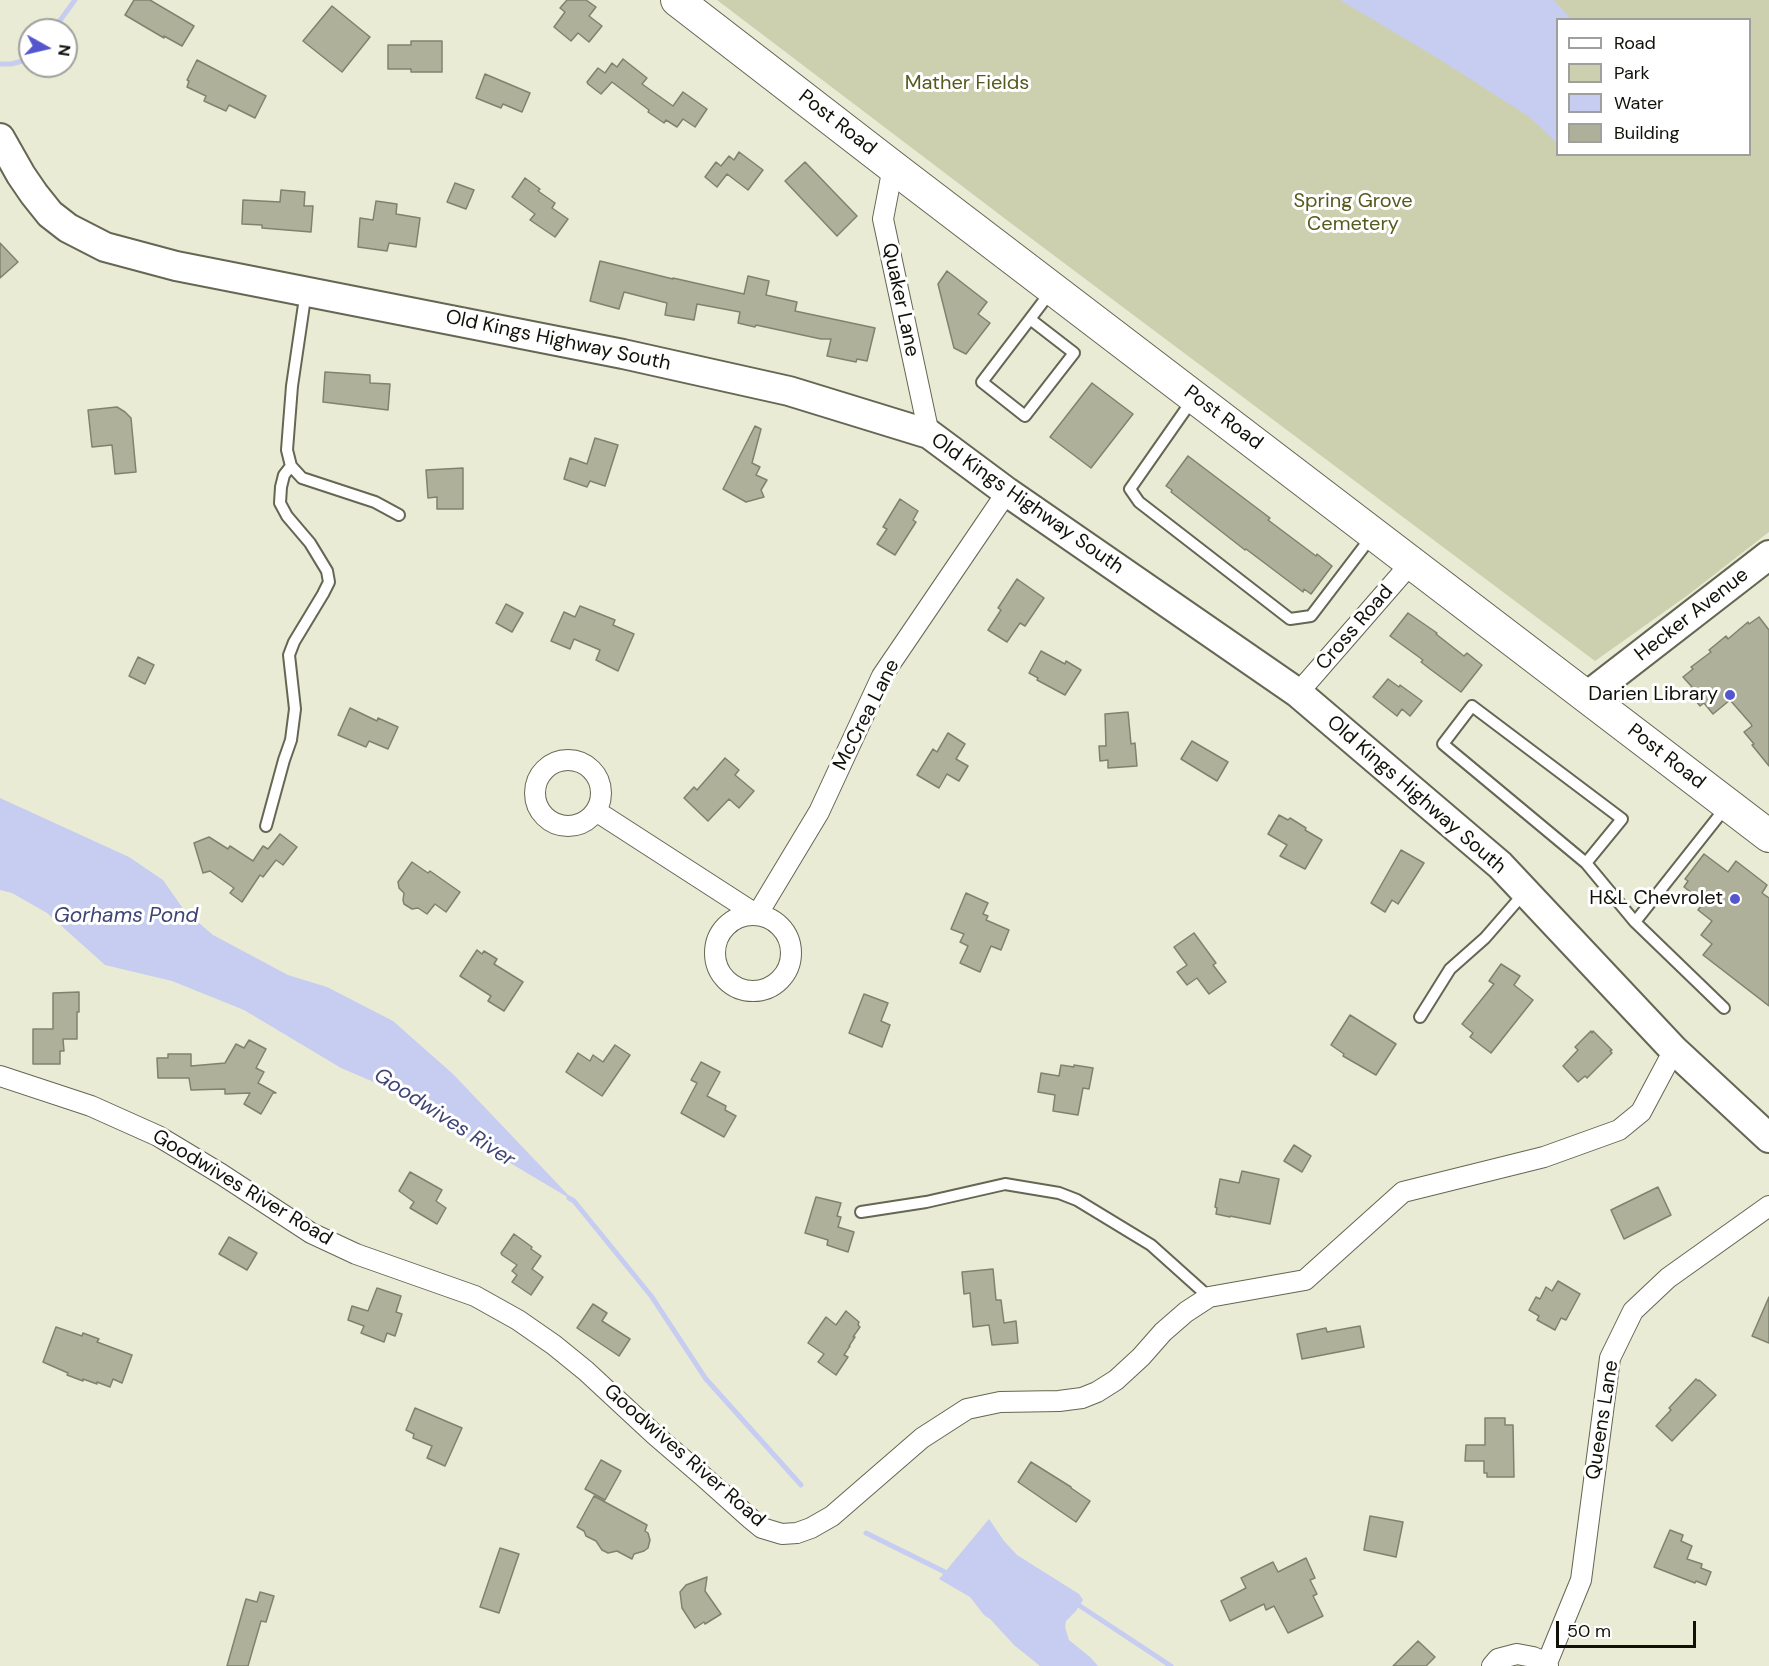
<!DOCTYPE html>
<html>
<head>
<meta charset="utf-8">
<style>
	body { margin:0 }
	#map { position:relative; width:1769px; height:1666px; overflow:hidden; background:#e9ebd5; font-family:"DM Sans",sans-serif }
	canvas { display:block }
	.legend { position:absolute; left:1556px; top:18px; width:195px; height:138px; box-sizing:border-box; background:#fff; border:2px solid #9fa09d; margin:0; padding:8px 10px; list-style:none; font-size:18px; color:#101109 }
	.legend li { display:flex; align-items:center; gap:12px; height:30px }
	.legend b { width:30px; border:2px solid #9fa09d }
	.north { position:absolute; left:18px; top:18px; width:60px; height:60px; box-sizing:border-box; background:#fff; border:2px solid #9fa09d; border-radius:50%; rotate:98deg; font-size:16px; font-weight:700; line-height:24px; text-align:center; color:#101109 }
	.north::after { content:''; display:block; margin:auto; width:21px; height:27px; background:#5456cd; clip-path:polygon(50% 0,100% 100%,50% 72%,0 100%) }
	.scale { position:absolute; left:1556px; top:1621px; width:140px; height:27px; box-sizing:border-box; border:3px solid #101109; border-top:0; padding-left:8px; font-size:18px; line-height:21px; white-space:nowrap; color:#101109; -webkit-text-stroke:4px #fff; paint-order:stroke }
</style>
</head>
<body>
<div id="map">
<canvas width="1769" height="1666"></canvas>
<ul class="legend">
<li><b style="height:8px;background:#fff"></b>Road</li>
<li><b style="height:16px;background:#cdd0ae"></b>Park</li>
<li><b style="height:16px;background:#c6cdf1"></b>Water</li>
<li><b style="height:16px;background:#aeb09a"></b>Building</li>
</ul>
<div class="north">N</div>
<div class="scale">50 m</div>
</div>
<script>
const ctx = document.querySelector('canvas').getContext('2d');
ctx.lineJoin = 'round';
function fillPath(path, color) { ctx.fillStyle = color; ctx.fill(path, 'evenodd'); }
const poly = rows => new Path2D(rows.map(r => 'M' + r).join(''));
function stroke(path, color, width, dash) { ctx.strokeStyle = color; ctx.lineWidth = width; ctx.lineCap = dash ? 'butt' : 'round'; ctx.setLineDash(dash || []); ctx.stroke(path); }
function drawText(font, color, halo, rows, align = 'center') {
  ctx.font = font + ' "DM Sans",sans-serif'; ctx.lineWidth = 6; ctx.setLineDash([]); ctx.textBaseline = 'middle'; ctx.strokeStyle = halo; ctx.fillStyle = color; for (const [text, x, y, turn = 0] of rows) {
    ctx.save(); ctx.translate(x, y); ctx.rotate((+turn || 0) * Math.PI / 180); ctx.textAlign = isNaN(turn) ? turn : align; if (halo) ctx.strokeText(text, 0, 0); ctx.fillText(text, 0, 0); ctx.restore();
  }
}
fillPath(poly([
	[717,0,1769,0,1769,532,1688,595,1595,661,1012,224],
	[1558,20,1750,20,1750,154,1558,154]
]), '#cdd0ae');
fillPath(poly([
	[1340,0,1554,0,1571,19,1558,20,1557,143,1528,116,1439,59],
	[0,798,129,857,163,880,184,910,213,935,288,975,327,987,393,1021,453,1074,574,1201,376,1083,341,1068,244,1010,172,981,105,965,47,913,12,893,0,890],
	[989,1519,1004,1541,1017,1555,1079,1594,1083,1600,1076,1611,1066,1621,1065,1627,1069,1640,1090,1657,1098,1666,1040,1666,1014,1645,990,1619,984,1615,970,1597,939,1579]
]), '#c6cdf1');
stroke(poly([
	[53,30,75,0],
	[0,64,11,64,30,59],
	[569,1198,574,1201,652,1297,706,1379,801,1485],
	[866,1533,951,1575],
	[1074,1602,1171,1666]
]), '#c6cdf1', 5);
const building = poly([
	[134,0,150,0,194,26,182,46,164,36,164,38,125,15,134,0],
	[567,0,586,0,596,7,589,16,602,26,589,42,578,33,571,41,554,27,565,12,560,8,567,0],
	[332,6,370,37,342,72,303,41,332,6],
	[411,41,442,41,442,72,411,72,411,69,388,69,388,45,411,45,411,41],
	[623,59,647,78,642,84,673,106,683,92,707,109,695,127,683,119,677,127,666,120,664,123,648,112,649,110,612,82,601,94,588,84,587,82,598,68,605,73,612,63,617,67,623,59],
	[197,60,266,96,255,118,229,105,226,111,204,101,206,96,187,87,189,81,187,80,197,60],
	[485,74,530,93,522,112,503,104,501,108,476,98,485,74],
	[739,152,763,170,748,190,727,174,717,187,705,177,716,162,721,166,729,156,734,160,739,152],
	[805,162,857,216,837,236,785,181,805,162],
	[525,178,540,189,538,191,555,203,552,208,568,219,555,237,530,220,535,214,512,197,525,178],
	[455,183,474,190,466,209,447,202,455,183],
	[281,190,305,192,304,206,313,206,311,232,262,228,262,225,242,224,243,200,280,202,281,190],
	[376,201,397,204,396,214,420,218,416,247,389,243,387,251,358,247,360,218,373,220,376,201],
	[0,243,18,262,0,278,0,243],
	[600,261,673,279,673,278,744,294,748,276,769,281,766,295,797,302,795,311,875,328,867,361,857,359,856,362,827,356,831,339,821,339,756,325,755,327,738,323,740,312,697,304,694,320,665,315,667,303,624,292,619,309,590,301,600,261],
	[947,271,987,302,978,314,990,323,966,354,954,348,938,284,947,271],
	[325,372,370,375,370,383,390,384,388,410,323,402,325,372],
	[1092,383,1133,414,1091,468,1050,437,1092,383],
	[117,407,125,412,131,418,136,472,115,474,112,445,92,447,88,410,117,407],
	[755,426,761,429,752,463,760,467,756,475,767,480,761,490,764,497,746,502,723,489,755,426],
	[595,438,618,445,605,486,590,481,587,487,564,479,570,458,587,464,595,438],
	[1188,456,1270,518,1268,520,1316,556,1317,554,1332,566,1311,594,1304,589,1303,592,1246,549,1245,550,1171,492,1172,490,1166,486,1188,456],
	[463,468,463,509,437,509,437,497,428,498,426,470,463,468],
	[900,499,918,511,913,520,916,522,895,555,877,544,887,529,883,527,900,499],
	[1017,579,1044,598,1025,626,1020,623,1007,642,988,630,1001,610,998,608,1017,579],
	[506,604,523,613,512,632,496,623,506,604],
	[580,606,615,620,613,625,634,634,618,671,596,660,600,650,574,639,570,649,551,641,564,612,575,617,580,606],
	[1408,613,1437,633,1436,634,1464,656,1467,653,1482,665,1461,692,1430,669,1421,662,1423,660,1390,636,1408,613],
	[1759,617,1769,630,1769,766,1752,745,1754,744,1744,732,1752,726,1751,724,1730,700,1713,714,1704,703,1700,706,1688,691,1692,687,1683,677,1693,669,1691,667,1711,652,1709,650,1726,636,1728,639,1748,622,1749,624,1759,617],
	[1041,651,1065,664,1066,661,1081,670,1065,695,1037,680,1038,678,1029,673,1041,651],
	[138,657,154,665,145,684,129,676,138,657],
	[1388,679,1399,687,1400,685,1422,701,1410,716,1402,709,1397,716,1373,697,1388,679],
	[350,708,377,721,378,718,398,727,388,749,369,741,366,747,338,735,350,708],
	[1128,712,1131,744,1135,743,1137,766,1108,768,1108,760,1100,761,1099,746,1106,746,1105,714,1128,712],
	[948,733,965,744,956,759,968,766,959,781,947,774,939,788,917,775,933,749,937,752,948,733],
	[1192,741,1228,762,1217,781,1181,759,1192,741],
	[725,758,739,770,735,775,754,791,739,808,729,799,708,821,684,798,694,787,697,790,725,758],
	[1279,815,1288,820,1290,818,1306,828,1305,830,1322,840,1305,869,1280,856,1287,845,1268,834,1279,815],
	[280,834,297,847,283,865,276,860,263,877,260,875,242,902,230,893,234,888,210,871,203,873,194,843,209,837,228,849,230,846,253,861,263,846,268,849,280,834],
	[1401,850,1424,863,1398,904,1392,900,1385,912,1371,903,1401,850],
	[1704,854,1728,872,1736,861,1767,885,1762,893,1769,898,1769,1006,1703,955,1712,944,1701,935,1712,921,1698,910,1704,902,1684,887,1688,881,1685,879,1704,854],
	[412,862,428,873,430,871,460,892,446,912,435,904,427,914,418,908,412,909,404,904,403,900,404,893,399,888,398,882,412,862],
	[966,893,988,903,983,914,988,916,986,920,1009,930,1001,950,991,946,980,972,960,963,968,946,960,942,964,934,951,929,966,893],
	[1194,933,1216,963,1213,965,1226,982,1209,994,1197,978,1187,985,1177,972,1187,965,1174,947,1194,933],
	[477,950,482,954,484,951,497,959,494,964,523,982,504,1011,488,1001,491,996,460,976,477,950],
	[1501,964,1520,976,1514,985,1533,1000,1491,1053,1470,1037,1473,1033,1462,1024,1494,984,1489,981,1501,964],
	[79,992,79,1012,77,1012,77,1039,63,1039,64,1051,60,1051,60,1064,33,1064,33,1029,53,1029,53,993,79,992],
	[864,994,888,1003,881,1021,890,1025,882,1047,849,1033,864,994],
	[1350,1015,1396,1044,1376,1075,1343,1056,1344,1054,1331,1045,1350,1015],
	[1591,1031,1592,1033,1593,1031,1612,1050,1610,1051,1612,1053,1587,1078,1585,1076,1578,1082,1563,1066,1578,1050,1575,1047,1591,1031],
	[249,1040,266,1049,256,1068,264,1072,258,1083,276,1093,273,1093,261,1114,244,1104,250,1093,225,1094,225,1089,191,1090,189,1078,158,1078,157,1058,168,1058,168,1054,191,1054,191,1066,225,1063,236,1044,244,1048,249,1040],
	[615,1045,630,1055,602,1096,566,1072,578,1053,590,1061,593,1055,603,1062,615,1045],
	[701,1062,720,1072,707,1096,726,1106,725,1110,736,1116,724,1137,681,1113,697,1083,691,1080,701,1062],
	[1061,1065,1074,1067,1074,1065,1093,1068,1089,1089,1083,1088,1078,1115,1053,1111,1055,1095,1038,1092,1041,1073,1059,1076,1061,1065],
	[1294,1145,1311,1156,1302,1172,1284,1161,1294,1145],
	[1242,1171,1279,1179,1270,1224,1230,1216,1230,1217,1216,1214,1217,1208,1215,1207,1220,1179,1239,1183,1242,1171],
	[410,1172,442,1190,436,1201,446,1208,437,1224,410,1208,414,1202,399,1191,410,1172],
	[1658,1187,1671,1215,1624,1239,1611,1210,1658,1187],
	[816,1197,841,1203,837,1216,841,1217,838,1227,854,1232,848,1252,827,1245,828,1240,805,1233,816,1197],
	[514,1234,532,1247,531,1249,541,1256,532,1269,543,1277,531,1295,512,1282,517,1275,512,1271,517,1265,502,1255,501,1253,514,1234],
	[229,1237,257,1253,247,1270,219,1254,229,1237],
	[993,1269,996,1300,1001,1300,1004,1323,1016,1321,1018,1343,992,1345,989,1325,973,1327,970,1293,964,1294,962,1272,993,1269],
	[1558,1281,1580,1294,1566,1320,1561,1318,1555,1330,1537,1320,1539,1316,1529,1310,1536,1297,1540,1299,1546,1287,1552,1291,1558,1281],
	[377,1288,401,1296,396,1312,402,1314,395,1336,387,1333,384,1342,361,1333,364,1326,348,1320,352,1306,368,1311,377,1288],
	[1769,1297,1769,1343,1752,1336,1769,1297],
	[593,1304,607,1313,602,1321,630,1339,619,1356,577,1328,593,1304],
	[846,1311,859,1322,858,1325,860,1327,853,1337,855,1337,849,1346,850,1346,844,1355,848,1357,836,1375,818,1362,824,1354,808,1343,826,1317,836,1325,846,1311],
	[1360,1326,1364,1347,1302,1359,1297,1334,1326,1328,1327,1332,1360,1326],
	[56,1327,82,1336,83,1333,99,1339,97,1342,132,1355,122,1383,113,1379,110,1387,97,1382,97,1384,83,1379,83,1381,67,1375,68,1373,43,1362,56,1327],
	[1696,1379,1698,1381,1699,1380,1716,1395,1672,1441,1656,1426,1671,1410,1669,1408,1696,1379],
	[415,1408,462,1428,445,1466,427,1458,432,1446,413,1438,414,1434,406,1430,415,1408],
	[1485,1418,1505,1418,1505,1425,1513,1425,1514,1477,1487,1477,1487,1473,1484,1473,1484,1461,1465,1461,1466,1445,1485,1445,1485,1418],
	[601,1460,621,1471,605,1500,585,1489,601,1460],
	[1031,1462,1071,1487,1071,1488,1090,1501,1076,1522,1018,1482,1031,1462],
	[594,1496,647,1525,645,1531,648,1533,650,1540,648,1548,644,1551,634,1554,632,1559,617,1551,608,1553,602,1550,596,1541,586,1536,584,1531,577,1527,594,1496],
	[1370,1516,1403,1522,1396,1557,1364,1550,1370,1516],
	[1670,1530,1683,1535,1681,1541,1692,1546,1687,1559,1702,1564,1701,1568,1711,1572,1706,1585,1696,1581,1695,1583,1654,1567,1670,1530],
	[500,1548,519,1554,499,1613,480,1607,500,1548],
	[1306,1558,1315,1578,1310,1580,1317,1594,1313,1596,1323,1616,1288,1633,1274,1606,1266,1610,1264,1604,1230,1621,1221,1601,1246,1588,1241,1578,1273,1562,1278,1572,1306,1558],
	[707,1577,705,1591,721,1614,705,1624,704,1622,695,1628,682,1608,680,1592,686,1585,707,1577],
	[260,1592,274,1596,266,1622,261,1621,248,1666,227,1666,246,1599,257,1602,260,1592],
	[1418,1641,1435,1657,1426,1666,1393,1666,1418,1641]
]);
fillPath(building, '#aeb09a');
stroke(building, '#80826e', 1.5);
const lane = poly([
	[306,291,292,386,289,424,287,450,291,466,302,478,375,502,399,515],
	[1030,319,1074,353,1025,416,982,382,1030,319,1052,290],
	[1193,399,1130,489,1139,502,1290,619,1311,616,1372,536],
	[266,826,284,760,291,740,295,709,289,655,294,642,323,594,329,582,327,571,310,543,287,516,280,503,281,487,284,475,291,466],
	[1586,863,1622,819,1472,706,1443,744,1586,863,1635,922],
	[1724,1008,1635,922,1726,807],
	[1420,1017,1450,969,1485,938,1525,892],
	[861,1212,926,1202,1005,1184,1059,1193,1077,1200,1151,1245,1209,1297]
]);
const street = poly([
	[893,167,883,219,929,434],
	[1298,693,1412,562],
	'535 793a33 33 0 1 1 66 0a33 33 0 1 1-66 0Z',
	[596,811,757,915,819,812,882,676,1007,492],
	'715 953a38 38 0 1 1 76 0a38 38 0 1 1-76 0Z',
	[0,1076,91,1106,158,1136,221,1174,311,1233,356,1254,475,1296,518,1320,554,1345,586,1371,655,1435,705,1478,751,1519,762,1528,782,1534,797,1533,811,1528,832,1516,922,1438,967,1409,1000,1402,1059,1401,1082,1398,1097,1392,1116,1380,1141,1357,1163,1332,1186,1312,1209,1297,1305,1280,1403,1192,1544,1157,1619,1130,1641,1112,1674,1050],
	[1547,1663,1581,1580,1610,1358,1633,1311,1668,1278,1769,1206],
	[1492,1666,1498,1659,1517,1654,1533,1657,1547,1663,1548,1666]
]);
const secondary = poly([
	[0,138,21,175,34,194,50,214,68,228,105,247,176,266,623,354,789,391,929,434,1007,492,1298,693,1500,865,1674,1050,1769,1138],
	[1587,696,1769,555]
]);
const primary = poly([
	[677,0,893,167,1769,836]
]);
stroke(lane, '#656653', 14);
stroke(street, '#656653', 22);
stroke(secondary, '#656653', 32);
stroke(primary, '#656653', 34);
stroke(lane, '#fff', 10);
stroke(street, '#fff', 20);
stroke(secondary, '#fff', 28);
stroke(primary, '#fff', 32);
for (const [x, y, r, color] of [
	[1730,695,6,"#5456cd"],
	[1735,899,6,"#5456cd"]
]) { const dot = new Path2D(); dot.arc(x, y, r, 0, 2 * Math.PI); ctx.fillStyle = color; ctx.fill(dot); stroke(dot, '#fff', 2); }
drawText('20px', '#575a1e', '#fff', [
	["Mather Fields",967,84],
	["Spring Grove",1353,202],
	["Cemetery",1353,225]
]);
drawText('20px', '#101109', '#fff', [
	["Post Road",837,123,38],
	["Quaker Lane",900,300,78],
	["Old Kings Highway South",558,341,12],
	["Post Road",1223,418,37],
	["Old Kings Highway South",1027,504,35],
	["Hecker Avenue",1692,615,-38],
	["Cross Road",1355,628,-49],
	["McCrea Lane",867,715,-63],
	["Post Road",1666,757,38],
	["Old Kings Highway South",1416,795,41],
	["Goodwives River Road",242,1188,31],
	["Queens Lane",1603,1420,-81],
	["Goodwives River Road",684,1456,41]
]);
drawText('20px', '#101109', '#fff', [
	["Darien Library",1718,695],
	["H&L Chevrolet",1723,899]
], 'right');
drawText('italic 21px', '#3f4475', '#fff', [
	["Gorhams Pond",126,916],
	["Goodwives River",444,1118,33]
]);
</script>
</body>
</html>
